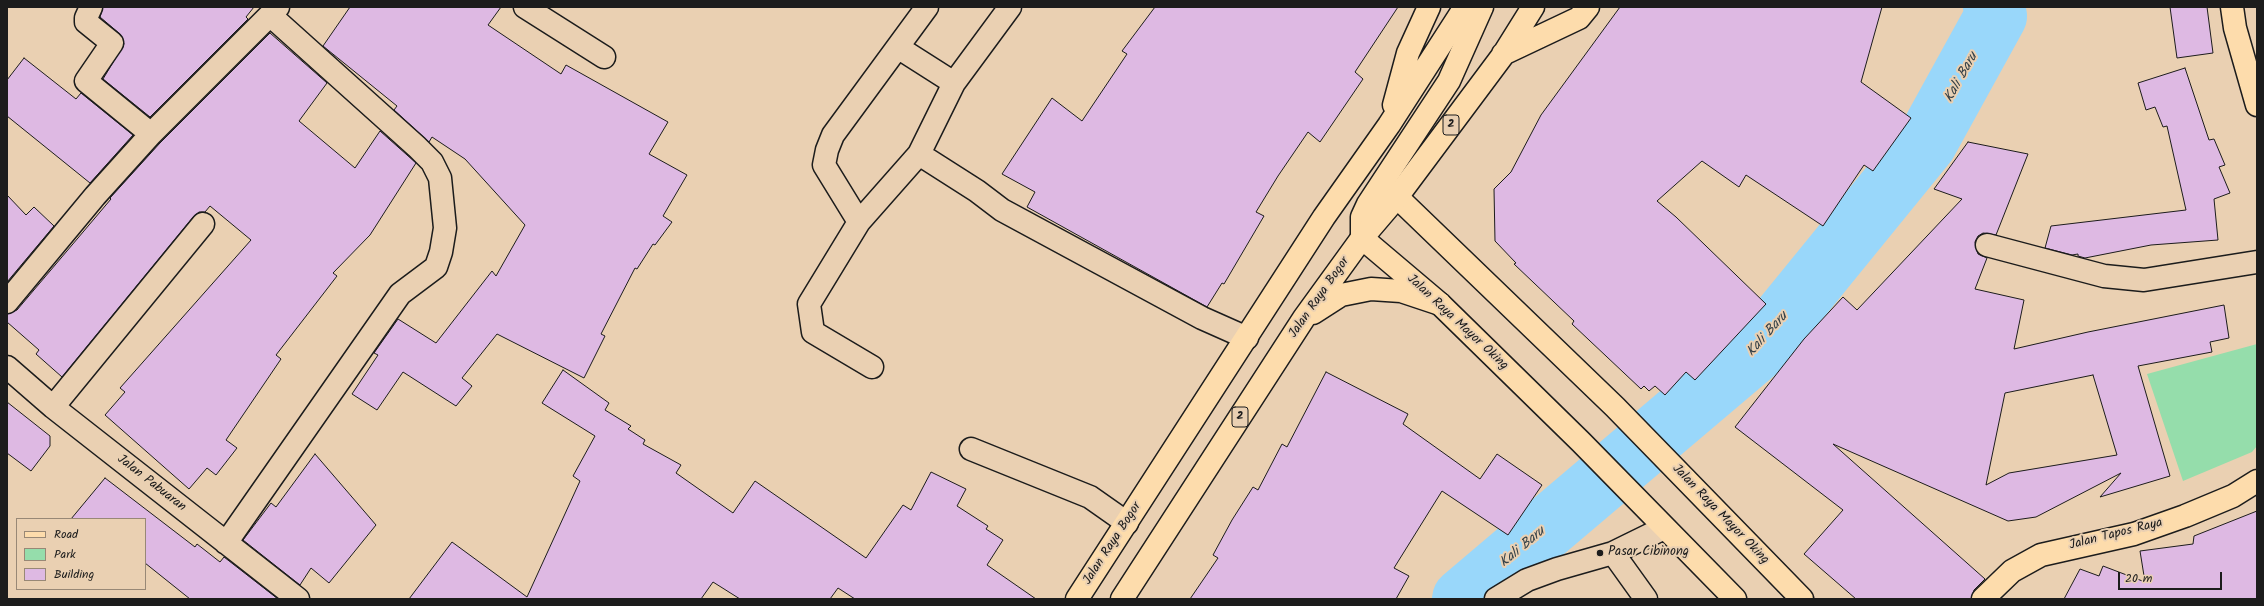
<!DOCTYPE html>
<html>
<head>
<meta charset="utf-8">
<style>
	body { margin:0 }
	#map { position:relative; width:2264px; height:606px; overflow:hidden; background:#ead0b2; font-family:Kalam,sans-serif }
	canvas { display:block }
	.frame { position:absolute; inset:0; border:8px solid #1c1c1c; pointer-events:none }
	.legend { position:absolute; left:16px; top:518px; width:130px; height:72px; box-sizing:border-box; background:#ead0b2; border:1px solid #988876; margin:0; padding:5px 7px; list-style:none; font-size:12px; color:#1c1c1c }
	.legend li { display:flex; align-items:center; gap:8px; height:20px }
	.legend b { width:20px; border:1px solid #988876 }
	.scale { position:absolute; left:2118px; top:572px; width:104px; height:18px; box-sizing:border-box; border:2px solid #1c1c1c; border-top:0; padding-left:5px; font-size:12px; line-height:14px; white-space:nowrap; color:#1c1c1c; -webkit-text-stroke:3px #ead0b2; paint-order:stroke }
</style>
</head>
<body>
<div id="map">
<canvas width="2264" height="606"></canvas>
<div class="frame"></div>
<ul class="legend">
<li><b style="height:5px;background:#fddcac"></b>Road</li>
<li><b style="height:11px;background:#95ddab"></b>Park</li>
<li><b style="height:11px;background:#deb9e3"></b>Building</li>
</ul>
<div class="scale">20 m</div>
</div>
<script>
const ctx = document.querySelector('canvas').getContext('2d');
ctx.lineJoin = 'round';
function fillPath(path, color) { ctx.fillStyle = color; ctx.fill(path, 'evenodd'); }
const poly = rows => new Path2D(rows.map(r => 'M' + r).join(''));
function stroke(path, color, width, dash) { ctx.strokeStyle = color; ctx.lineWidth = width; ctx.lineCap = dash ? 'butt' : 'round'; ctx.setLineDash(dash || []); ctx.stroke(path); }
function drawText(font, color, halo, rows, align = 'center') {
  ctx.font = font + ' Kalam,sans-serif'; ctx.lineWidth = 4; ctx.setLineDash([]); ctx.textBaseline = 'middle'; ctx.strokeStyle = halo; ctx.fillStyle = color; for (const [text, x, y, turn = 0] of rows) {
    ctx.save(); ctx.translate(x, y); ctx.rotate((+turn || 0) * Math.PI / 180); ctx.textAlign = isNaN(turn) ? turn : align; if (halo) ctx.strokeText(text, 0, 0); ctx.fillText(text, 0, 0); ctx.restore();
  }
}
fillPath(poly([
	[2257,344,2257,446,2252,452,2183,481,2147,374]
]), '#95ddab');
stroke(poly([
	[1463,599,1759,348,1926,143,1996,16,1994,7]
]), '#99d7fa', 62);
const building = poly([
	[103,7,254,7,246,17,248,19,150,117,103,79,124,44,120,34,100,17,103,7],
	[350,7,501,7,488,25,561,74,566,65,668,122,649,154,687,175,663,216,672,222,655,245,653,244,637,269,635,268,601,334,605,336,584,378,497,334,462,378,472,386,456,406,403,372,377,410,352,394,378,355,374,353,398,319,436,343,492,271,496,276,525,225,465,159,432,137,429,142,394,110,397,106,323,46,350,7],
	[1155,7,1398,7,1355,72,1363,79,1320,142,1308,132,1278,176,1256,212,1264,216,1224,284,1222,283,1207,307,1027,207,1035,192,1002,174,1052,98,1082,121,1127,54,1122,51,1155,7],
	[1620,7,1882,7,1861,82,1911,118,1873,171,1864,165,1823,226,1746,175,1739,187,1702,161,1657,201,1676,217,1766,304,1695,380,1686,372,1665,395,1655,386,1649,391,1644,386,1641,389,1572,324,1574,321,1514,264,1516,263,1495,241,1494,189,1511,172,1541,115,1620,7],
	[2170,7,2207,7,2213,53,2177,58,2170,7],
	[270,33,327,83,299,121,355,168,380,131,416,163,370,235,333,273,337,276,276,355,281,359,226,440,237,448,216,475,207,468,189,489,105,415,125,392,120,388,251,240,210,206,205,212,199,212,194,216,62,377,36,354,39,350,7,322,7,314,17,310,111,199,110,198,160,143,270,33],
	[24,58,76,99,81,93,133,135,90,183,7,116,7,80,24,58],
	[2185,68,2209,140,2214,139,2225,165,2219,167,2230,193,2214,199,2218,240,2151,245,2085,258,2078,256,2078,254,2072,255,2045,248,2051,226,2186,210,2167,126,2163,127,2155,107,2146,110,2138,83,2185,68],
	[1968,142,2028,154,1996,235,1983,233,1978,236,1975,242,1978,254,1987,258,1975,289,2024,300,2014,349,2088,332,2224,305,2229,338,2210,342,2212,352,2138,366,2170,476,2100,497,2121,473,2036,517,2008,521,1833,444,1985,579,1974,590,1971,599,1856,599,1804,554,1843,510,1735,427,1804,339,1843,297,1857,310,1962,199,1934,189,1968,142],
	[2093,375,2117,455,2009,473,1986,485,2005,393,2093,375],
	[7,195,26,215,34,207,54,226,7,282,7,195],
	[563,370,609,403,605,410,631,426,628,429,645,440,643,444,681,465,676,473,733,513,755,481,866,558,903,505,911,510,931,472,966,489,957,506,988,526,986,529,1003,540,987,565,1036,599,855,599,838,588,830,599,740,599,713,582,701,599,409,599,452,542,527,597,580,481,573,476,595,436,542,403,563,370],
	[1326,372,1408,414,1403,424,1480,479,1497,454,1542,485,1508,535,1442,491,1394,568,1409,576,1396,599,1190,599,1218,558,1213,555,1232,520,1253,487,1258,490,1282,444,1287,447,1326,372],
	[7,402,50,436,50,446,31,471,7,453,7,402],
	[315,454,376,525,329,583,311,568,300,585,243,540,271,503,276,507,315,454],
	[105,478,195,547,197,544,220,562,224,557,278,599,190,599,145,563,145,519,71,519,105,478],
	[2257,511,2257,599,2064,599,2080,569,2099,576,2103,566,2145,582,2140,551,2193,544,2194,536,2257,511]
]);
fillPath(building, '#deb9e3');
stroke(building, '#1c1c1c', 1);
const minor = poly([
	[91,7,86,18,86,22,112,43,86,81,151,134],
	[525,7,604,57],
	[1010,7,954,83,919,154,977,191,1002,210,1202,318,1247,338],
	[899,48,954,83],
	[859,222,919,154],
	[1987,245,2104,276,2144,280,2257,262],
	[7,302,95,196,151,134,278,7],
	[7,367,53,407,298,599],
	[872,367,813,332,809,304,859,222,824,165,827,150,833,135,927,7],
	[53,407,203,224],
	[971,449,1090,497,1127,523],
	[226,543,400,294,436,267,441,252,445,228,440,178,432,162,417,147,270,15],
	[1613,553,1646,599],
	[1496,599,1527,580,1557,569,1613,553,1664,528]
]);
const major = poly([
	[1482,7,1449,81,1368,204,1362,217,1362,238,1440,304,1581,442,1735,599],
	[2232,7,2235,28,2257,105],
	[1397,197,1615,407,1802,599],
	[1983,599,2012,571,2041,555,2134,534,2185,516,2233,496,2257,481]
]);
const highway = poly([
	[1503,54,1579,18,1588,7],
	[1394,105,1408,53,1429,7],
	[1313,313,1341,295,1371,289,1401,291,1440,304],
	[1077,599,1324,217,1389,125,1465,7],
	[1122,599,1304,318,1362,238,1397,197,1503,55,1533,7]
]);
stroke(minor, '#1c1c1c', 25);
stroke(major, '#1c1c1c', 25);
stroke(highway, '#1c1c1c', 25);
stroke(minor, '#ead0b2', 22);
stroke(major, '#fddcac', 22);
stroke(highway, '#fddcac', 22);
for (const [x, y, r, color] of [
	[1600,553,4,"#1c1c1c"]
]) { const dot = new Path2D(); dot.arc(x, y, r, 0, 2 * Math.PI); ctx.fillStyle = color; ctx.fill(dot); stroke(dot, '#ead0b2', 1.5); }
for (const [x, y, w] of [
	[1451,125,16],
	[1240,417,16]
]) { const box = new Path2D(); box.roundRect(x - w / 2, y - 10, w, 20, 3); ctx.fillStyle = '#ead0b2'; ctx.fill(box); stroke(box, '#1c1c1c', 1); }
drawText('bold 12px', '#1c1c1c', null, [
	["2",1451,125],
	["2",1240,417]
]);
drawText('13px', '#1c1c1c', '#ead0b2', [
	["Jalan Raya Bogor",1320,298,-55],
	["Jalan Raya Mayor Oking",1457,323,43],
	["Jalan Pabuaran",151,484,38],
	["Jalan Raya Mayor Oking",1720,515,46],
	["Jalan Tapos Raya",2116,535,-14],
	["Jalan Raya Bogor",1113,544,-57]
]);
drawText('13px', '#1c1c1c', '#ead0b2', [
	["Pasar Cibinong",1608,553]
], 'left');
drawText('italic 14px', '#354148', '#ead0b2', [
	["Kali Baru",1962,78,-61],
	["Kali Baru",1768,335,-48],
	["Kali Baru",1523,548,-40]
]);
</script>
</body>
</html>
